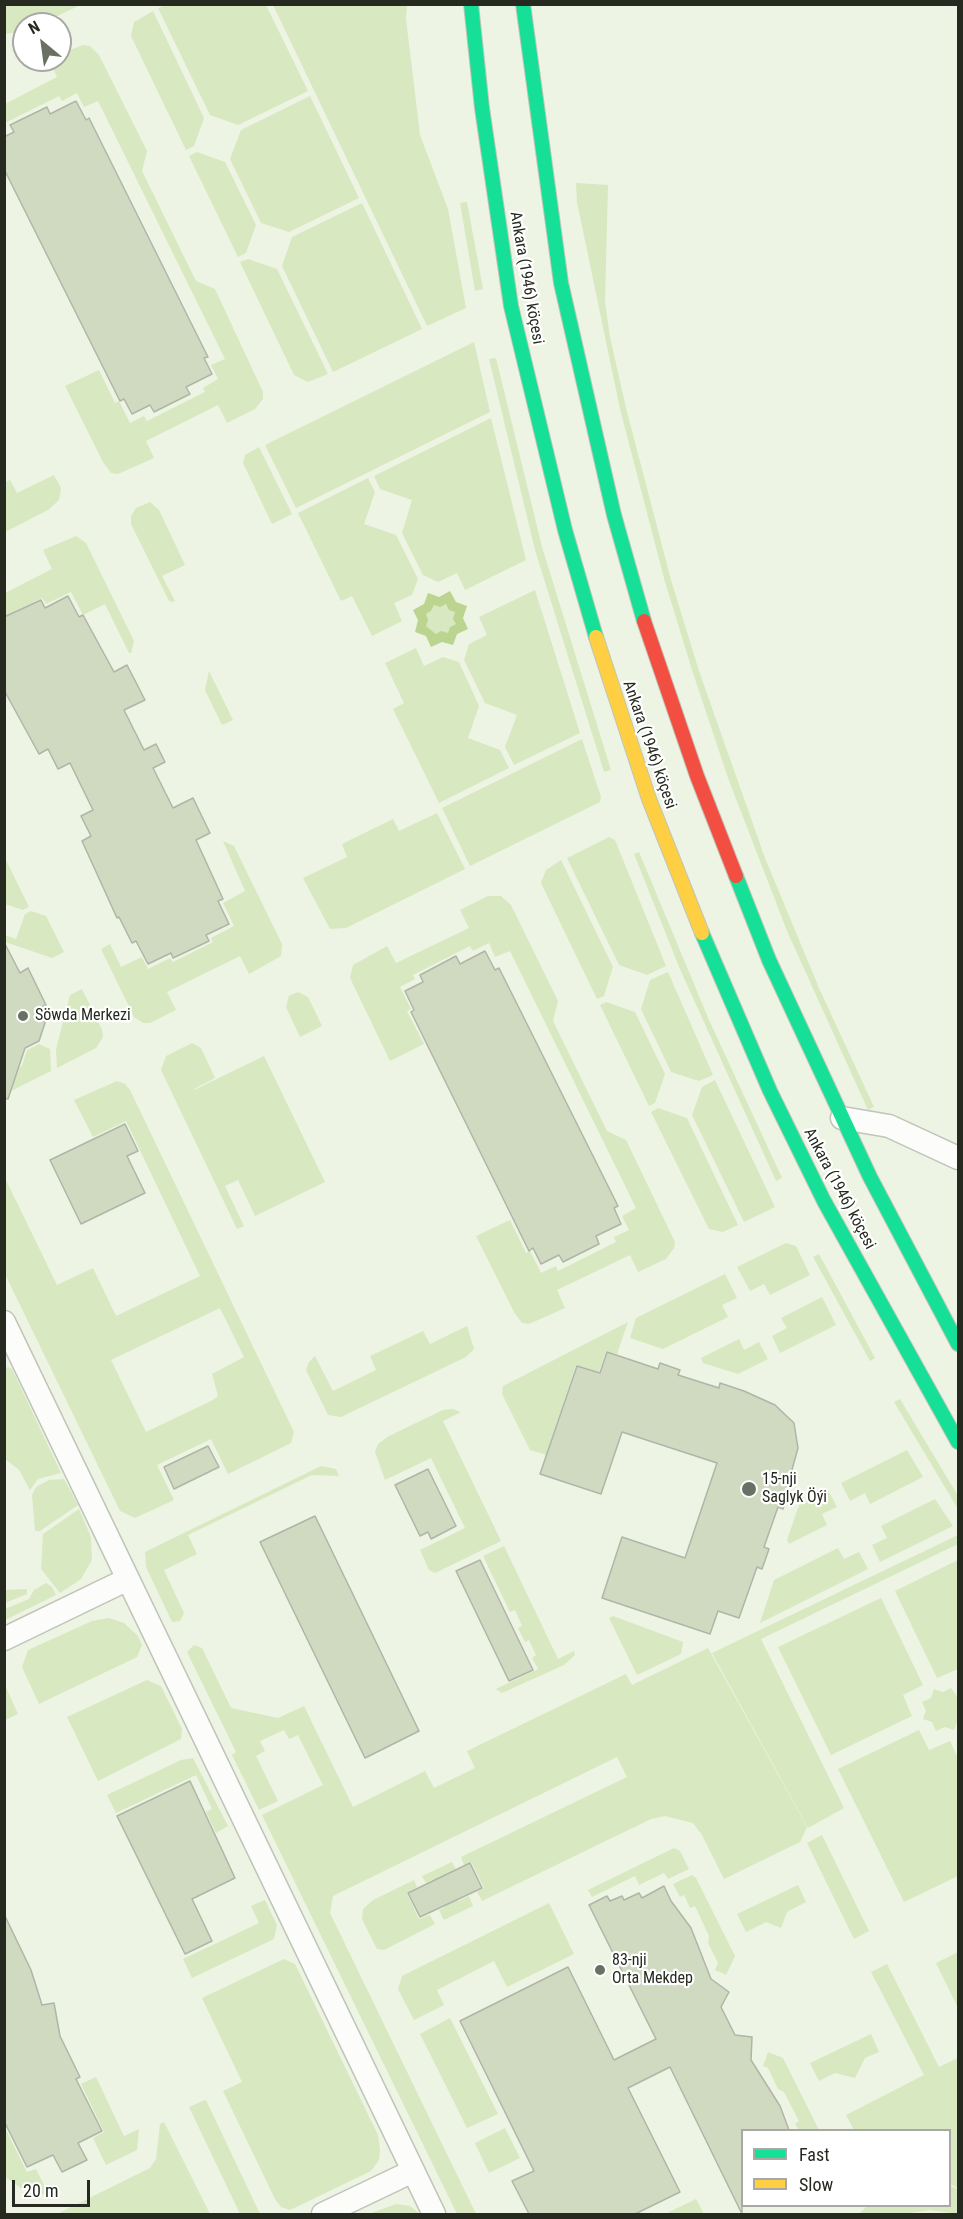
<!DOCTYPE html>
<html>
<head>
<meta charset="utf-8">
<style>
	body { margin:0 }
	#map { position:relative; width:963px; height:2219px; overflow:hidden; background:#edf4e3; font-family:"Roboto Condensed",sans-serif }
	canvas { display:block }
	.frame { position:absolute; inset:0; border:6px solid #25291f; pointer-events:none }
	.legend { position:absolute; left:741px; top:2129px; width:210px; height:78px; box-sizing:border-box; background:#fff; border:2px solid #a8a9a5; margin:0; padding:8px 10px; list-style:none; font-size:18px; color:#25291f }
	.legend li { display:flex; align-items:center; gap:12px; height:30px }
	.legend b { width:30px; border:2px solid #a8a9a5 }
	.north { position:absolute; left:12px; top:12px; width:60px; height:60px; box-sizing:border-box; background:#fff; border:2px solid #a8a9a5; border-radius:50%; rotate:331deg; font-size:16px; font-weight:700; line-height:24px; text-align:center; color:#25291f }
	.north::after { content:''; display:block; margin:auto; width:21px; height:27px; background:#6b7064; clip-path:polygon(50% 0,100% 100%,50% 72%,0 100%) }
	.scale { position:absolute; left:12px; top:2180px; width:78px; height:27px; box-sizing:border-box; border:3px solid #25291f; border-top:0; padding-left:8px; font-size:18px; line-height:21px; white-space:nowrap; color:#25291f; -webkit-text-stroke:4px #fff; paint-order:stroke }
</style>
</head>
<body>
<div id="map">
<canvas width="963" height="2219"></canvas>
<div class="frame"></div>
<ul class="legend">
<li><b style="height:8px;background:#16e098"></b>Fast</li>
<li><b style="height:8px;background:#ffcf43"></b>Slow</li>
</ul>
<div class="north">N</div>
<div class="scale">20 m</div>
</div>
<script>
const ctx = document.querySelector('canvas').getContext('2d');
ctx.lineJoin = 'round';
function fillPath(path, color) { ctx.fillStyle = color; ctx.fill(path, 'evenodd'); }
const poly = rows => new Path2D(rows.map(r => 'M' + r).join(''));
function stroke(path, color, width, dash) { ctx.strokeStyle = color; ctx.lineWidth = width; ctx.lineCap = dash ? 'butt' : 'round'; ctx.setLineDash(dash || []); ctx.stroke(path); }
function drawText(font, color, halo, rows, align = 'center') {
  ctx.font = font + ' "Roboto Condensed",sans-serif'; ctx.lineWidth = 4.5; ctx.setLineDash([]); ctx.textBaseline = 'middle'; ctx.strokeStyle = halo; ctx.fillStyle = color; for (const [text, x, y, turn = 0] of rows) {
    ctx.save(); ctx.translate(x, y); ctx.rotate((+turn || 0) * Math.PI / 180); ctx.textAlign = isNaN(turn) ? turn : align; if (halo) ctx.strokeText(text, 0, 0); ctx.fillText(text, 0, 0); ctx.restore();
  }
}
fillPath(poly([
	[5,4,80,4,80,5,41,24,24,24,24,31,5,34],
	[166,5,266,5,308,91,238,125,210,115,158,8],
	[273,5,407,5,406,19,420,135,448,209,466,308,427,326],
	[153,11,204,118,194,146,186,150,131,36,134,22],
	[83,45,90,46,99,55,147,151,142,171,196,281,215,289,263,392,263,399,255,409,227,423,218,405,146,441,154,458,118,474,111,473,103,462,65,386,99,370,115,403,119,401,130,423,144,416,147,421,205,392,203,388,218,379,211,365,225,359,98,101,84,107,77,93,62,101,59,96,5,123,5,104,57,77,49,60,60,60,60,54],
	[310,96,359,198,289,232,261,223,230,159,241,130],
	[197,152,225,162,256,225,246,253,238,257,189,156],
	[576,183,608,185,605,302,610,337,626,408,671,580,699,671,765,858,819,988,874,1107,868,1110,787,931,728,778,693,673,665,582,620,409,577,202],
	[467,202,483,289,475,291,460,203],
	[362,203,422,329,333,372,282,266,292,237],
	[248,259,277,269,328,374,308,382,294,375,240,262],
	[474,342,490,412,296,508,265,445],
	[496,358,542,547,611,770,604,772,535,550,489,359],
	[491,418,526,560,465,590,457,573,438,582,423,575,402,533,412,500,380,489,374,476],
	[259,447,292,514,272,524,243,463,245,455],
	[54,475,61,488,59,500,48,510,5,532,5,482,10,480,17,493],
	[368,478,375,492,364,524,396,535,418,579,412,595,394,603,402,621,372,636,352,596,341,601,298,513],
	[150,502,159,510,185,565,162,576,175,601,173,602,169,601,131,524,131,516,136,508],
	[76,536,86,543,134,641,131,653,129,653,105,604,83,615,71,592,46,604,42,598,5,616,5,593,52,569,43,550],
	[535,590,580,733,514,765,505,747,517,715,485,703,464,660,469,644,487,635,479,617],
	[446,604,455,612,456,624,448,633,436,634,426,626,426,614,431,611,434,605],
	[416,648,424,666,443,657,459,662,479,706,468,738,500,750,509,768,439,803,393,709,404,703,385,663],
	[209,671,233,720,222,725,205,690],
	[582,739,601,797,600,802,470,866,442,808],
	[437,813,465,869,346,928,330,929,303,878,347,857,342,844,393,819,399,831],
	[609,837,615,840,666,966,647,975,619,965,567,858],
	[223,841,234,846,282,944,281,956,249,974,240,956,167,992,176,1010,150,1023,143,1023,134,1017,101,949,110,944,121,967,142,957,148,969,170,958,173,962,213,942,211,938,234,926,223,903,245,891],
	[639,852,709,1020,782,1178,776,1181,679,967,634,854],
	[5,858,29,907,23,910,5,904],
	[561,860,613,967,604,996,597,999,541,883,546,870],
	[488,896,501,896,511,905,558,1001,553,1021,607,1131,626,1140,675,1242,674,1248,666,1259,638,1272,630,1255,557,1290,565,1308,529,1324,522,1323,514,1312,476,1236,510,1220,526,1253,530,1251,541,1273,556,1266,558,1271,616,1242,614,1237,629,1230,622,1216,636,1208,510,951,495,957,489,943,473,951,470,946,413,975,415,979,400,987,411,1009,407,1011,424,1044,390,1061,350,978,353,965,387,946,396,963,469,928,460,910],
	[31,911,46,916,64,952,52,958,5,942,5,935,16,939,25,914],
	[668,972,713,1075,699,1081,671,1072,641,1009,650,980],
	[82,989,102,1030,103,1037,96,1048,57,1068,56,1049,70,995],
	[298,992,308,997,322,1026,300,1037,286,1007,289,996],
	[606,1002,635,1012,665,1074,655,1103,649,1106,600,1005],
	[192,1043,201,1048,215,1078,194,1089,194,1090,264,1056,325,1182,255,1216,238,1180,225,1186,244,1226,237,1229,161,1070,166,1056],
	[39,1044,50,1049,51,1071,7,1093,5,1075,22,1066,27,1050],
	[715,1080,775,1207,744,1222,692,1115,702,1087],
	[117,1081,125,1084,130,1090,294,1432,291,1443,285,1446,228,1474,211,1439,157,1465,174,1500,135,1518,120,1511,4,1272,5,1178,57,1285,93,1268,116,1316,200,1276,126,1121,93,1137,74,1100],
	[220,1308,244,1357,212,1374,218,1396,213,1400,146,1432,111,1360],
	[658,1108,687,1118,738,1225,723,1232,709,1229,651,1112],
	[786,1243,796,1246,810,1275,770,1295,764,1284,750,1291,737,1267],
	[819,1254,875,1358,870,1361,813,1257],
	[725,1274,737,1298,722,1305,728,1317,663,1349,630,1338,636,1318],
	[822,1297,836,1325,780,1353,772,1336,787,1328,781,1318],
	[628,1322,617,1354,606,1351,599,1372,576,1365,546,1455,530,1450,502,1394,503,1386],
	[467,1326,474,1349,466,1357,341,1417,328,1415,306,1370,309,1362,315,1356,333,1391,376,1370,370,1356,423,1331,430,1344],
	[739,1339,744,1350,759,1342,768,1359,738,1374,703,1363,701,1358],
	[8,1367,12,1369,61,1473,38,1479,30,1490,19,1470,5,1459,4,1369],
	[900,1399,958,1496,958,1509,894,1402],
	[453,1409,461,1412,443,1421,501,1541,435,1573,429,1570,420,1550,465,1528,431,1458,385,1480,375,1452,378,1444,389,1436,443,1410],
	[907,1450,923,1477,870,1504,865,1493,850,1501,841,1483],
	[321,1466,336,1469,339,1476,312,1475,188,1535,197,1554,164,1570,184,1613,180,1621,172,1622,146,1567,145,1552],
	[64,1479,78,1505,40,1531,35,1531,32,1495,36,1487,49,1480],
	[828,1490,837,1507,822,1514,827,1525,789,1544,787,1540,799,1505],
	[935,1499,953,1526,880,1562,872,1545,887,1538,881,1526],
	[79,1509,91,1537,92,1560,81,1579,60,1593,41,1569,43,1534],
	[958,1535,958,1544,761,1639,844,1808,808,1828,712,1653],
	[504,1546,558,1659,574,1651,575,1655,564,1665,502,1693,496,1689,538,1669,532,1658,536,1655,529,1640,525,1642,518,1628,522,1626,515,1610,510,1612,483,1556],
	[838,1548,844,1559,859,1552,868,1569,760,1623,774,1580],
	[958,1560,958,1669,937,1678,895,1591],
	[46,1583,52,1587,56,1595,5,1620,5,1609,29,1599,34,1590],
	[27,1589,27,1594,5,1603,5,1590],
	[881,1598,923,1685,903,1695,912,1716,831,1755,778,1647],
	[613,1616,683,1642,681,1654,637,1675,609,1618],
	[109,1618,124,1623,138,1636,142,1645,137,1657,39,1704,22,1667,28,1650,92,1621],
	[194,1645,202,1648,231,1708,278,1718,304,1706,353,1807,425,1771,434,1788,475,1768,467,1751,626,1674,632,1685,708,1648,807,1827,800,1842,724,1879,702,1835,693,1823,665,1816,651,1819,482,1901,477,1892,484,1888,471,1862,464,1865,461,1857,627,1777,617,1757,333,1896,330,1913,476,2214,457,2214,262,1815,323,1785,298,1735,289,1739,284,1730,260,1741,265,1751,256,1756,278,1801,259,1810,232,1755,236,1752,187,1652],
	[147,1680,161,1686,182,1729,181,1739,98,1781,67,1717],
	[5,1685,18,1714,5,1720,4,1720],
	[951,1688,958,1698,958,1720,954,1730,945,1727,936,1731,932,1722,923,1719,926,1711,922,1702,931,1698,934,1689,943,1692],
	[919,1730,929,1750,950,1741,958,1758,958,1876,904,1902,838,1769],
	[193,1758,228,1826,216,1833,206,1812,212,1809,196,1775,116,1813,107,1795,181,1760],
	[822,1835,869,1931,854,1939,807,1843],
	[674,1848,680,1851,689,1869,668,1879,664,1873,639,1885,635,1876,592,1897,588,1890],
	[452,1862,456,1869,446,1874,458,1901,469,1896,473,1906,444,1920,439,1910,445,1907,432,1880,426,1883,422,1876],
	[692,1875,696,1878,735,1956,726,1975,715,1970,718,1963,708,1943,709,1936,695,1906,690,1908,684,1895,680,1897,673,1884],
	[414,1880,417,1887,407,1893,419,1919,430,1915,435,1924,384,1950,377,1949,362,1919,363,1909,373,1900],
	[798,1885,806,1902,787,1912,781,1928,766,1922,746,1932,737,1914],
	[265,1900,277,1925,274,1939,192,1978,183,1959,259,1923,251,1906],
	[549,1903,574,1954,507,1987,494,1961,437,1990,444,2005,414,2020,398,1989,402,1976],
	[958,1952,958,2008,936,1963],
	[284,1959,295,1964,378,2135,380,2149,379,2160,371,2171,290,2210,281,2207,275,2199,223,2091,242,2082,202,1998],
	[887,1964,939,2067,958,2058,958,2188,950,2184,950,2130,854,2130,846,2115,924,2075,871,1972],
	[450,2018,498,2114,467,2128,420,2034],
	[871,2034,879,2052,865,2058,855,2078,835,2073,819,2081,810,2063],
	[768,2052,783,2058,819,2130,799,2130,795,2124,799,2121,784,2092,778,2089,768,2068,763,2066],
	[96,2077,124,2136,139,2129,137,2150,106,2165,93,2138,104,2132,81,2084],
	[205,2100,206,2100,260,2214,240,2214,189,2107],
	[164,2122,210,2214,57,2214,150,2168,156,2159,160,2124],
	[4,2126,27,2172,36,2169,48,2193,34,2197,5,2177],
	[505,2128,520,2158,489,2173,475,2143],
	[950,2186,958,2189,958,2214,930,2210,904,2214,859,2214,867,2206,950,2206],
	[696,2199,704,2214,665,2214],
	[396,2204,410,2206,420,2214,369,2214]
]), '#d8e8c0');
fillPath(poly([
	[450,591,456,602,467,606,463,618,468,629,457,634,453,645,442,642,431,647,426,636,415,632,418,620,413,610,424,604,428,593,439,597],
	[446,604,449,610,455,612,453,619,456,624,450,627,448,633,441,631,436,634,426,626,428,620,426,614,431,611,434,605,440,607]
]), '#bbd490');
const building = poly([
	[76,101,86,120,89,118,208,357,204,358,212,374,186,387,190,394,154,412,150,405,132,414,124,399,120,401,4,169,4,137,14,132,10,125,47,107,50,114,76,101],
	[68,596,79,617,83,615,114,672,127,665,145,700,124,710,144,750,156,744,165,762,153,768,173,808,193,798,210,833,196,840,223,899,218,901,229,924,206,935,209,941,173,958,171,953,148,964,136,941,132,943,119,917,117,918,82,841,91,836,81,816,93,810,70,763,58,769,48,749,39,754,4,690,4,617,41,600,45,608,68,596],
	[4,942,20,973,28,968,46,1005,38,1009,45,1023,39,1041,25,1048,8,1099,4,1098,4,942],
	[485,951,495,970,499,968,618,1206,614,1208,621,1224,596,1236,599,1244,563,1262,559,1255,541,1264,533,1248,529,1251,411,1012,414,1010,405,991,423,982,420,975,456,956,460,964,485,951],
	[125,1124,138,1151,127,1156,145,1193,81,1224,50,1160,125,1124],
	[607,1352,658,1369,660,1363,680,1370,678,1375,719,1388,720,1383,744,1391,775,1405,794,1423,798,1448,788,1484,791,1485,783,1509,778,1507,764,1547,769,1549,762,1569,757,1567,739,1618,718,1611,710,1634,602,1598,622,1537,685,1558,717,1463,622,1432,601,1494,540,1474,577,1366,600,1373,607,1352],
	[208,1446,219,1467,174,1489,164,1467,208,1446],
	[428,1469,456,1526,431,1539,428,1532,420,1536,395,1485,428,1469],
	[315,1516,419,1731,365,1758,260,1542,315,1516],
	[480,1560,533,1670,509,1681,456,1571,480,1560],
	[190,1781,235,1878,192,1899,212,1941,185,1954,117,1816,190,1781],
	[470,1863,482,1888,420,1917,408,1893,470,1863],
	[664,1886,671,1901,691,1928,711,1979,729,1992,721,2007,735,2035,752,2037,751,2060,780,2106,789,2130,742,2130,742,2214,670,2067,628,2088,680,2192,635,2214,529,2214,512,2181,534,2171,460,2021,568,1967,614,2060,656,2039,589,1905,607,1896,610,1901,622,1896,624,1900,639,1893,642,1898,664,1886],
	[4,1914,31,1970,42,2005,54,2003,60,2036,80,2077,76,2079,102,2131,78,2143,87,2160,62,2172,53,2155,27,2167,4,2121,4,1914]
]);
fillPath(building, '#d0dac0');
stroke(building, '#b0b5a8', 1.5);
const street = poly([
	[842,1118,889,1126,958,1158],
	[4,1322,128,1579,4,1639],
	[128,1579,434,2214],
	[323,2214,413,2171]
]);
const fast = poly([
	[471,4,482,108,511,306,565,530,596,637],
	[523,4,561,283,614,515,644,621],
	[736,876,769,960,870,1177,958,1344],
	[702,933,770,1091,824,1201,958,1442]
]);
const slow = poly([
	[596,637,649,799,702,933]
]);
const jam = poly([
	[644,621,697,776,736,876]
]);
stroke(street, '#bfc5b8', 25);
stroke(fast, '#bfc5b8', 16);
stroke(slow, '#bfc5b8', 16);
stroke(jam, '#bfc5b8', 16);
stroke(street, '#fcfdfb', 22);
stroke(fast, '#16e098', 14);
stroke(slow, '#ffcf43', 14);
stroke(jam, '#f24e42', 14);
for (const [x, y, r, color] of [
	[23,1016,6,"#6b7064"],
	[749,1489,8,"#6b7064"],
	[600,1970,6,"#6b7064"]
]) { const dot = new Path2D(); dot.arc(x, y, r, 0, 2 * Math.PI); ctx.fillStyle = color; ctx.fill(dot); stroke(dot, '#fff', 2); }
drawText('16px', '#25291f', '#fff', [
	["Ankara (1946) köçesi",526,278,80],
	["Ankara (1946) köçesi",649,745,71],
	["Ankara (1946) köçesi",839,1189,62]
]);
drawText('16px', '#25291f', '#fff', [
	["Söwda Merkezi",35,1016],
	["15-nji",762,1480],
	["Saglyk Öýi",762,1498],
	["83-nji",612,1961],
	["Orta Mekdep",612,1979]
], 'left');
</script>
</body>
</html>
